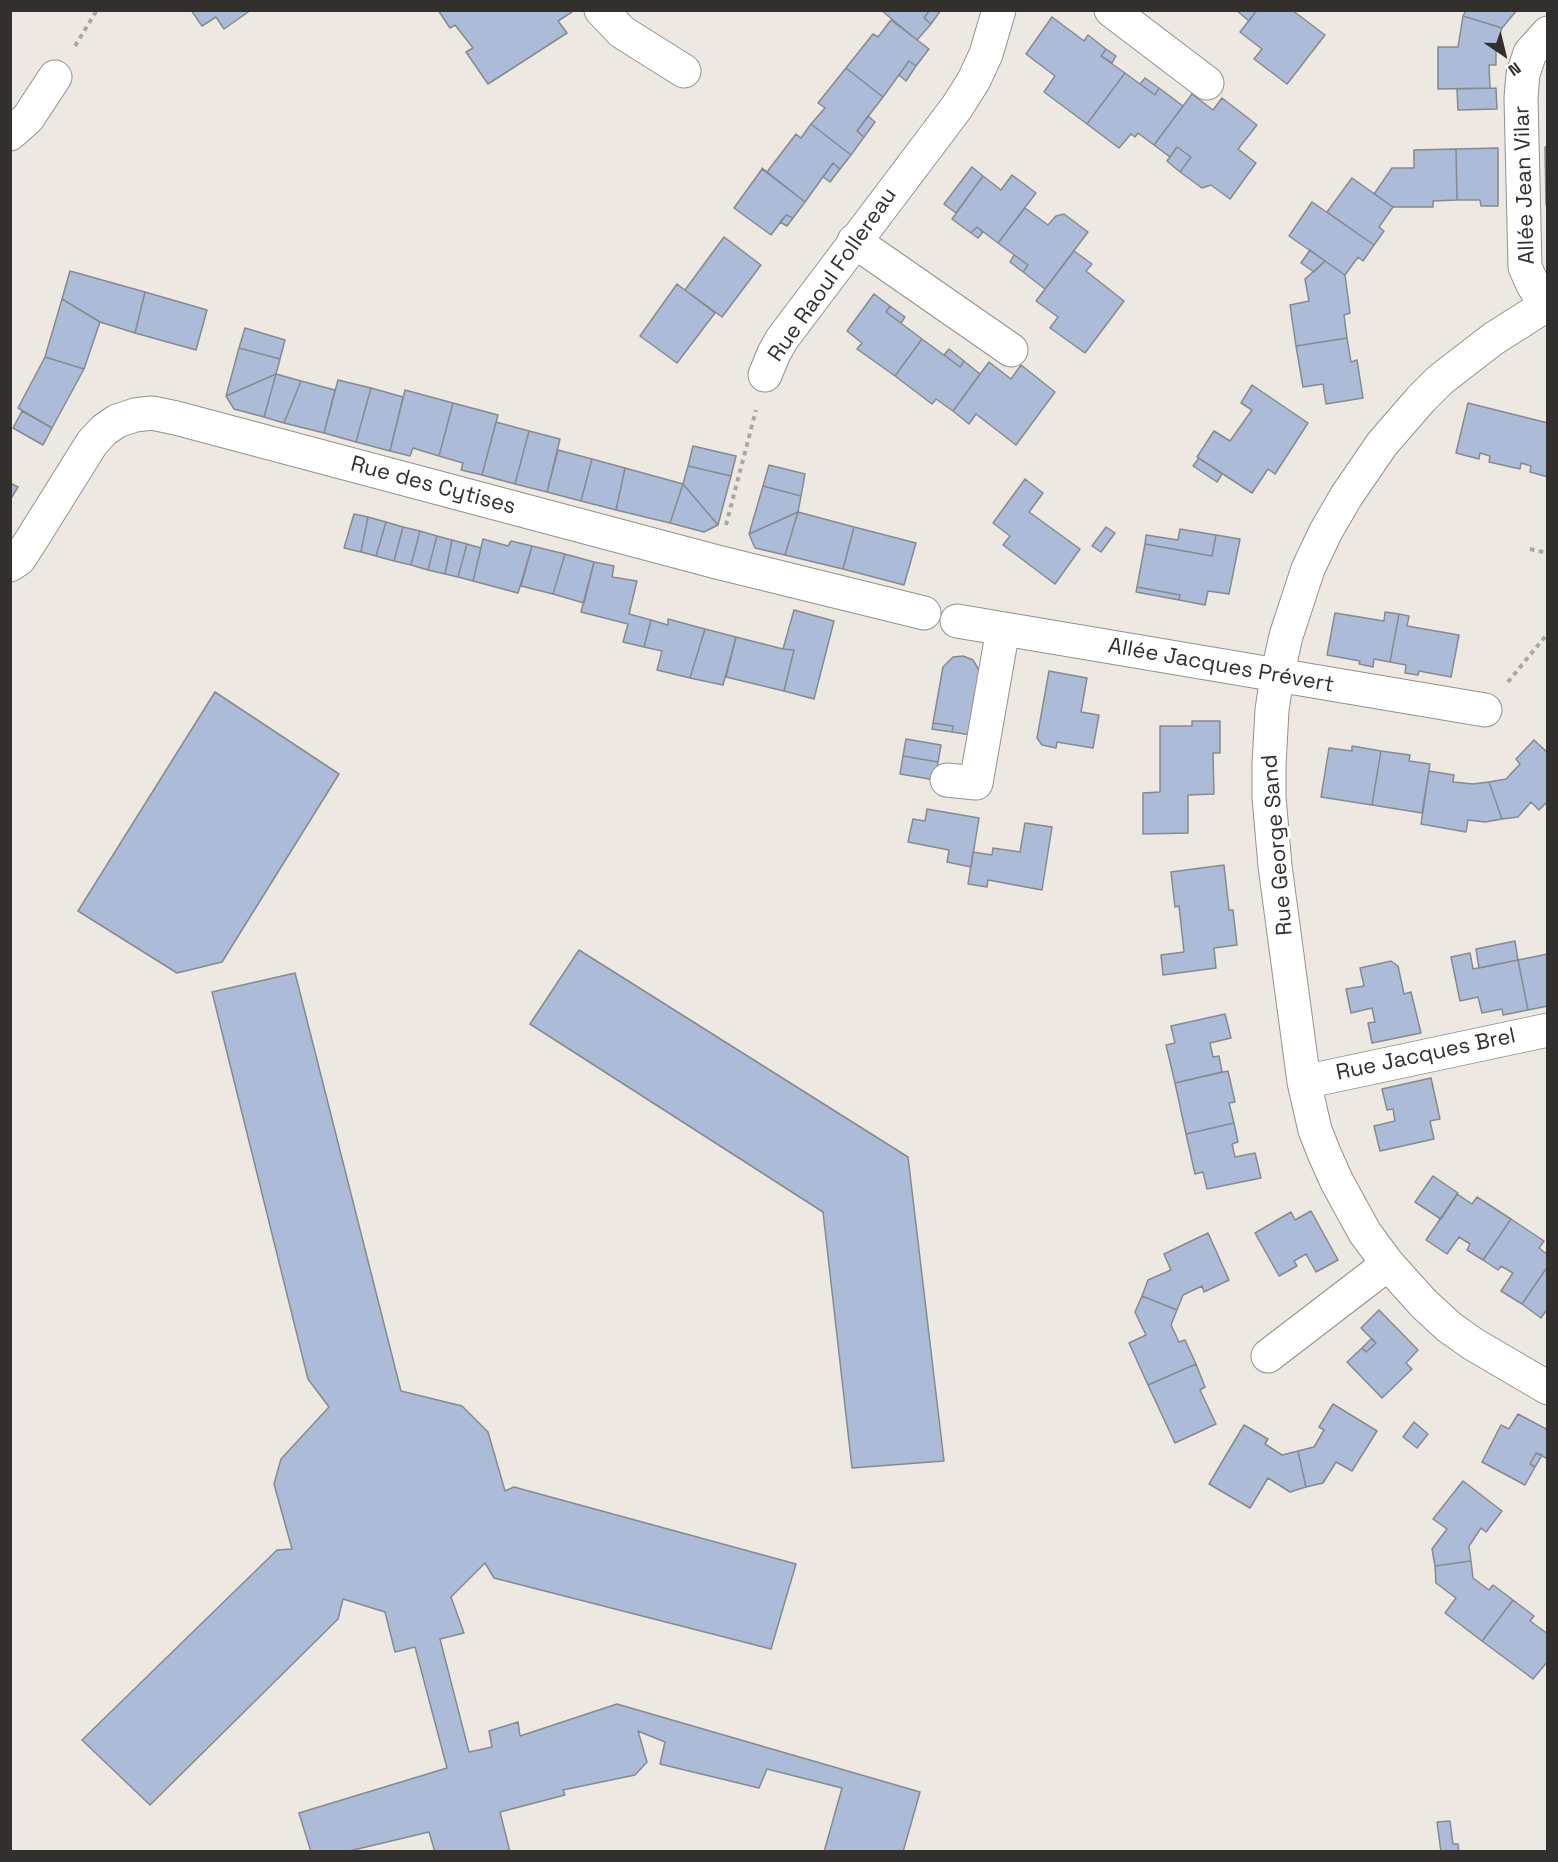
<!DOCTYPE html>
<html>
<head>
<meta charset="utf-8">
<style>
	body { margin:0 }
	#map { position:relative; width:1558px; height:1862px; overflow:hidden; background:#eee8e2; font-family:"Space Grotesk",sans-serif }
	canvas { display:block }
	.frame { position:absolute; inset:0; border:12px solid #322f2d; pointer-events:none }
	.north { position:absolute; left:1474px; top:24px; width:60px; height:60px; -webkit-text-stroke:4px #fff; paint-order:stroke; rotate:145deg; font-size:16px; font-weight:700; line-height:24px; text-align:center; color:#322f2d }
	.north::after { content:''; display:block; margin:auto; width:21px; height:27px; background:#322f2d; clip-path:polygon(50% 0,100% 100%,50% 72%,0 100%) }
</style>
</head>
<body>
<div id="map">
<canvas width="1558" height="1862"></canvas>
<div class="frame"></div>
<div class="north">N</div>
</div>
<script>
const ctx = document.querySelector('canvas').getContext('2d');
ctx.lineJoin = 'round';
function fillPath(path, color) { ctx.fillStyle = color; ctx.fill(path, 'evenodd'); }
const poly = rows => new Path2D(rows.map(r => 'M' + r).join(''));
function stroke(path, color, width, dash) { ctx.strokeStyle = color; ctx.lineWidth = width; ctx.lineCap = dash ? 'butt' : 'round'; ctx.setLineDash(dash || []); ctx.stroke(path); }
function drawText(font, color, halo, rows, align = 'center') {
  ctx.font = font + ' "Space Grotesk",sans-serif'; ctx.lineWidth = 6; ctx.setLineDash([]); ctx.textBaseline = 'middle'; ctx.strokeStyle = halo; ctx.fillStyle = color; for (const [text, x, y, turn = 0] of rows) {
    ctx.save(); ctx.translate(x, y); ctx.rotate((+turn || 0) * Math.PI / 180); ctx.textAlign = isNaN(turn) ? turn : align; if (halo) ctx.strokeText(text, 0, 0); ctx.fillText(text, 0, 0); ctx.restore();
  }
}
const building = poly([
	[191,10,251,10,224,29,216,17,202,26,191,10],
	[438,10,571,10,572,12,558,21,567,33,488,84,466,52,473,48,455,25,450,28,438,10],
	[881,10,930,10,924,18,931,24,917,40,881,10],
	[930,10,941,10,931,24,924,18,930,10],
	[1236,10,1257,10,1249,21,1236,10],
	[1257,10,1292,10,1325,35,1287,84,1254,59,1262,49,1240,32,1257,10],
	[1466,10,1517,10,1502,28,1463,16,1466,10],
	[1463,16,1502,28,1496,46,1496,65,1489,65,1490,88,1438,89,1438,47,1458,47,1463,16],
	[1052,17,1084,41,1088,35,1106,49,1101,56,1125,73,1087,124,1044,92,1055,76,1026,54,1052,17],
	[891,20,929,49,916,66,909,61,883,97,846,68,873,34,878,37,891,20],
	[1106,49,1116,56,1112,63,1101,56,1106,49],
	[909,61,916,66,906,81,899,75,909,61],
	[846,68,883,97,857,131,864,137,851,155,811,124,825,108,818,103,846,68],
	[1125,73,1155,95,1159,88,1183,106,1154,145,1138,133,1135,137,1131,134,1119,148,1087,124,1125,73],
	[1145,78,1159,88,1155,95,1140,84,1145,78],
	[1496,88,1497,109,1458,110,1457,89,1496,88],
	[1192,94,1213,110,1222,98,1257,125,1238,149,1256,163,1230,199,1211,185,1202,188,1180,172,1191,157,1177,147,1170,157,1154,145,1192,94],
	[868,116,875,122,864,137,857,131,868,116],
	[811,124,851,155,840,169,833,163,805,202,762,168,767,172,796,134,801,138,811,124],
	[1177,147,1191,157,1180,172,1167,161,1177,147],
	[1545,147,1548,147,1546,205,1545,147],
	[1498,148,1498,206,1481,206,1480,200,1457,200,1456,149,1498,148],
	[1456,149,1457,200,1433,201,1433,207,1393,207,1374,194,1392,168,1414,168,1414,150,1456,149],
	[833,163,840,169,830,182,823,177,833,163],
	[972,167,983,176,956,213,944,204,972,167],
	[762,169,805,202,793,218,786,215,771,235,734,208,762,169],
	[1012,175,1036,193,998,243,977,227,971,233,952,219,983,176,1001,190,1012,175],
	[1352,178,1393,207,1379,227,1384,231,1374,245,1327,212,1352,178],
	[1312,202,1374,245,1363,261,1358,257,1345,275,1289,236,1312,202],
	[1025,208,1048,225,1056,216,1064,214,1088,232,1045,289,1023,272,1028,265,998,243,1025,208],
	[786,215,793,218,787,226,780,222,786,215],
	[977,227,983,232,978,238,971,233,977,227],
	[724,237,761,265,722,317,685,290,724,237],
	[1310,250,1325,261,1314,272,1301,263,1310,250],
	[1074,251,1092,264,1086,271,1124,301,1085,353,1050,328,1058,317,1036,301,1074,251],
	[1014,255,1028,265,1023,272,1010,262,1014,255],
	[1325,261,1345,275,1350,313,1344,315,1347,338,1296,346,1290,305,1309,301,1305,279,1325,261],
	[70,271,145,292,135,333,100,322,62,299,70,271],
	[677,284,715,313,677,363,640,336,677,284],
	[145,292,207,310,196,350,135,333,145,292],
	[874,294,890,306,886,312,922,339,895,376,857,349,862,343,847,331,874,294],
	[62,299,100,322,84,369,45,357,62,299],
	[890,306,905,317,901,323,886,312,890,306],
	[245,328,285,340,280,359,239,348,245,328],
	[1347,338,1351,362,1357,360,1363,398,1326,404,1323,384,1303,387,1296,346,1347,338],
	[922,339,960,367,964,361,980,374,953,411,936,399,932,404,895,376,922,339],
	[239,348,280,359,276,374,226,396,239,348],
	[949,349,964,361,960,367,944,355,949,349],
	[45,357,84,369,52,428,18,408,45,357],
	[989,362,1011,379,1021,365,1055,392,1016,445,976,414,969,424,953,411,989,362],
	[276,374,301,381,284,423,264,417,276,374],
	[276,374,264,417,234,409,226,396,276,374],
	[338,380,371,388,356,442,324,433,338,380],
	[301,381,335,390,324,433,284,423,301,381],
	[1252,385,1308,423,1275,474,1268,469,1252,493,1197,457,1214,431,1230,441,1252,410,1241,403,1252,385],
	[371,388,403,397,390,451,356,442,371,388],
	[405,390,453,403,439,456,413,448,410,456,390,451,405,390],
	[453,403,498,415,482,475,461,470,463,463,439,456,453,403],
	[1468,403,1548,423,1548,477,1530,472,1531,466,1521,463,1520,469,1489,462,1490,456,1480,453,1479,459,1456,453,1468,403],
	[22,411,52,428,43,445,13,428,22,411],
	[496,422,529,431,515,484,482,475,496,422],
	[529,431,560,439,547,492,515,484,529,431],
	[693,446,736,456,731,476,688,466,693,446],
	[558,450,592,459,581,501,547,492,558,450],
	[1199,458,1222,474,1217,482,1193,466,1199,458],
	[592,459,625,468,616,510,581,501,592,459],
	[769,465,805,474,801,496,763,486,769,465],
	[688,466,731,476,718,525,683,484,688,466],
	[625,468,683,484,670,523,616,510,625,468],
	[1025,479,1043,493,1029,512,1080,549,1055,584,1003,545,1010,536,993,523,1025,479],
	[10,483,18,487,10,500,10,483],
	[683,484,718,525,704,532,670,523,683,484],
	[763,486,801,496,798,512,749,534,763,486],
	[798,512,785,555,755,548,749,534,798,512],
	[798,512,854,527,843,569,785,555,798,512],
	[354,514,368,517,361,552,344,548,354,514],
	[368,517,386,522,376,556,361,552,368,517],
	[386,522,403,527,394,561,376,556,386,522],
	[403,527,420,531,411,565,394,561,403,527],
	[854,527,916,543,904,585,843,569,854,527],
	[1106,527,1115,533,1101,552,1092,546,1106,527],
	[1180,529,1216,535,1212,556,1145,544,1146,535,1178,540,1180,529],
	[420,531,437,536,428,570,411,565,420,531],
	[1216,535,1240,539,1229,594,1208,591,1205,605,1179,600,1180,595,1137,587,1145,544,1212,556,1216,535],
	[437,536,452,540,445,574,428,570,437,536],
	[483,539,508,546,511,541,532,546,518,593,473,581,483,539],
	[452,540,467,544,458,577,445,574,452,540],
	[467,544,481,548,473,581,458,577,467,544],
	[532,546,565,554,553,594,521,586,532,546],
	[565,554,594,562,584,603,553,594,565,554],
	[594,562,614,566,612,577,637,581,629,614,651,620,644,647,623,642,628,624,581,612,594,562],
	[1137,587,1180,595,1179,600,1136,592,1137,587],
	[794,610,834,621,814,699,784,691,794,650,783,649,794,610],
	[1385,612,1399,614,1390,662,1374,659,1373,667,1359,664,1360,661,1327,655,1335,613,1384,621,1385,612],
	[1399,614,1409,616,1407,626,1459,635,1451,677,1419,671,1418,675,1405,673,1406,665,1390,662,1399,614],
	[668,619,705,629,690,678,657,670,662,651,644,647,651,620,668,625,668,619],
	[705,629,736,637,723,685,690,678,705,629],
	[736,637,783,649,794,650,784,691,726,677,736,637],
	[963,656,973,660,980,672,971,735,952,732,953,726,933,723,943,667,953,657,963,656],
	[1049,671,1087,678,1081,712,1099,715,1093,748,1057,742,1056,748,1042,745,1037,738,1049,671],
	[215,692,339,774,222,962,177,973,78,911,215,692],
	[1192,721,1220,721,1220,753,1213,753,1214,794,1188,795,1188,833,1143,834,1143,793,1160,792,1160,726,1192,726,1192,721],
	[933,723,953,726,952,732,932,729,933,723],
	[906,739,941,745,938,762,903,756,906,739],
	[1534,740,1548,753,1548,801,1539,810,1531,802,1518,817,1502,819,1489,782,1506,779,1520,764,1516,759,1534,740],
	[1352,746,1381,751,1372,805,1321,797,1329,748,1352,751,1352,746],
	[1381,751,1410,755,1409,761,1430,764,1422,813,1372,805,1381,751],
	[903,756,938,762,935,780,900,774,903,756],
	[1429,771,1454,775,1453,782,1473,784,1489,782,1502,819,1485,822,1468,820,1466,832,1421,824,1429,771],
	[927,809,979,818,971,867,947,862,949,850,908,842,913,819,925,821,927,809],
	[1025,823,1052,827,1042,890,988,880,987,887,968,884,973,852,992,855,993,848,1020,852,1025,823],
	[1224,865,1229,910,1233,910,1237,945,1214,948,1216,968,1163,975,1161,955,1184,952,1179,906,1175,907,1171,872,1224,865],
	[1515,941,1518,960,1479,968,1476,949,1515,941],
	[579,950,908,1157,944,1461,852,1468,823,1212,530,1024,579,950],
	[1470,953,1473,969,1518,960,1528,1010,1503,1015,1502,1009,1482,1013,1478,997,1460,1001,1451,957,1470,953],
	[1548,954,1548,1006,1528,1010,1518,960,1548,954],
	[1391,961,1398,966,1404,994,1411,992,1421,1033,1372,1043,1368,1023,1375,1022,1372,1008,1351,1013,1346,989,1364,986,1360,968,1391,961],
	[295,973,401,1391,462,1406,488,1432,505,1491,514,1487,796,1564,771,1649,494,1578,485,1563,451,1597,464,1633,440,1639,469,1752,492,1747,489,1731,518,1722,520,1736,617,1704,920,1792,903,1852,824,1852,842,1788,767,1769,759,1788,660,1764,665,1742,638,1731,647,1762,635,1775,563,1790,565,1795,500,1812,510,1852,435,1852,429,1832,345,1852,311,1852,299,1813,447,1768,415,1647,395,1652,385,1612,343,1599,338,1619,150,1805,82,1740,277,1550,292,1549,274,1484,281,1459,329,1407,308,1379,212,992,295,973],
	[1225,1014,1231,1038,1210,1043,1213,1057,1219,1056,1222,1072,1175,1083,1166,1045,1175,1043,1171,1026,1225,1014],
	[1228,1071,1235,1102,1229,1103,1234,1123,1186,1134,1175,1083,1228,1071],
	[1431,1078,1440,1119,1430,1121,1434,1139,1380,1151,1374,1126,1395,1121,1393,1109,1387,1110,1382,1089,1431,1078],
	[1234,1123,1238,1142,1232,1144,1235,1157,1255,1153,1261,1178,1207,1189,1203,1172,1195,1174,1186,1134,1234,1123],
	[1433,1176,1458,1193,1441,1219,1415,1202,1433,1176],
	[1457,1194,1472,1204,1477,1197,1511,1219,1483,1260,1467,1250,1470,1244,1459,1237,1447,1254,1426,1240,1457,1194],
	[1311,1211,1338,1260,1316,1272,1306,1254,1294,1261,1297,1266,1279,1276,1255,1233,1291,1212,1295,1220,1311,1211],
	[1511,1219,1544,1241,1539,1248,1548,1255,1548,1266,1522,1304,1501,1291,1513,1273,1501,1266,1498,1270,1483,1260,1511,1219],
	[1208,1233,1229,1280,1204,1292,1202,1286,1183,1295,1177,1310,1142,1296,1148,1280,1171,1270,1164,1254,1208,1233],
	[1548,1266,1548,1308,1541,1318,1522,1304,1548,1266],
	[1142,1296,1177,1310,1171,1325,1179,1342,1185,1340,1196,1364,1148,1385,1129,1343,1146,1335,1135,1312,1142,1296],
	[1379,1310,1418,1350,1406,1363,1412,1369,1382,1398,1347,1362,1362,1348,1366,1352,1376,1343,1361,1328,1379,1310],
	[1371,1339,1376,1343,1366,1352,1362,1348,1371,1339],
	[1196,1364,1205,1387,1200,1390,1216,1424,1175,1443,1148,1385,1196,1364],
	[1333,1404,1377,1431,1352,1471,1336,1462,1323,1483,1306,1487,1298,1451,1314,1447,1324,1430,1319,1427,1333,1404],
	[1518,1414,1548,1430,1548,1459,1536,1453,1530,1464,1535,1467,1525,1485,1482,1462,1501,1425,1509,1429,1518,1414],
	[1414,1422,1428,1434,1417,1448,1403,1437,1414,1422],
	[1244,1425,1268,1439,1265,1444,1282,1455,1298,1451,1306,1487,1290,1492,1268,1478,1250,1508,1209,1484,1244,1425],
	[1536,1453,1542,1455,1535,1467,1530,1464,1536,1453],
	[1463,1481,1502,1511,1486,1532,1481,1528,1469,1546,1471,1561,1435,1566,1432,1549,1447,1529,1433,1519,1463,1481],
	[1471,1561,1473,1578,1489,1590,1493,1585,1513,1600,1482,1641,1445,1613,1456,1598,1436,1583,1435,1566,1471,1561],
	[1513,1600,1534,1616,1530,1621,1548,1634,1548,1661,1533,1679,1482,1641,1513,1600],
	[1450,1821,1453,1844,1458,1844,1459,1852,1441,1852,1437,1822,1450,1821]
]);
fillPath(building, '#abbbd8');
stroke(building, '#86898f', 1.5);
const street = poly([
	[601,10,622,32,684,71],
	[1111,10,1207,83],
	[1548,33,1530,53,1523,74,1521,98,1525,267,1533,285,1548,308],
	[10,134,28,118,55,77],
	[854,241,1011,350],
	[1548,304,1493,339,1440,380,1421,399,1382,444,1347,495,1326,531,1308,569,1286,636,1277,676,1272,710,1269,765,1269,797,1275,866,1304,1082,1315,1130,1324,1153,1337,1182,1365,1233,1388,1264,1424,1304,1449,1327,1473,1344,1548,1388],
	[765,375,774,353,782,339,957,107,974,80,986,54,999,10],
	[10,565,19,559,32,539,92,443,104,430,117,421,135,415,152,413,176,418,717,562,924,613],
	[957,621,1485,710],
	[947,780,976,783,1003,629],
	[1304,1082,1548,1030],
	[1268,1356,1388,1264]
]);
stroke(street, '#95908a', 35);
stroke(poly([
	[75,46,97,10],
	[726,525,756,410],
	[1530,549,1548,553],
	[1508,682,1548,633]
]), '#aba6a1', 4, [4.5, 4.5]);
stroke(street, '#fff', 33);
drawText('22px', '#322f2d', '#fff', [
	["Allée Jean Vilar",1525,185,-92],
	["Rue Raoul Follereau",833,275,-55],
	["Rue des Cytises",433,486,15],
	["Allée Jacques Prévert",1221,666,10],
	["Rue George Sand",1278,845,-95],
	["Rue Jacques Brel",1426,1055,-12]
]);
</script>
</body>
</html>
